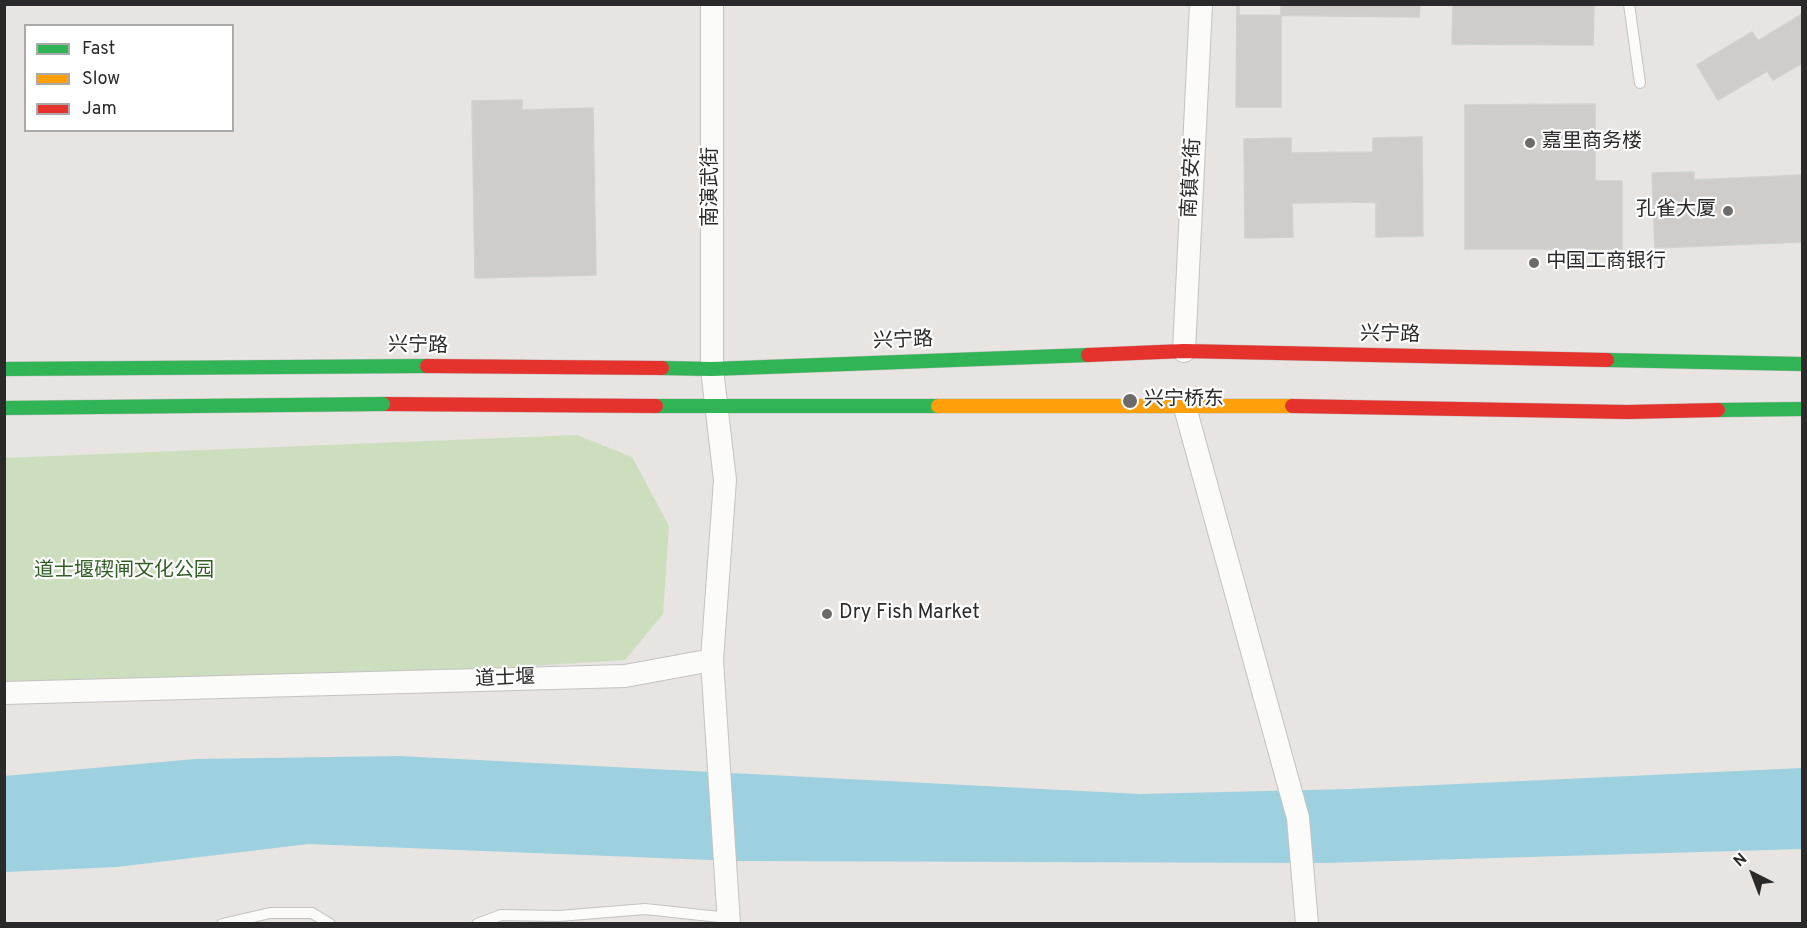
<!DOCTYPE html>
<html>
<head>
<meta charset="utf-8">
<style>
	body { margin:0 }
	#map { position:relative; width:1807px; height:928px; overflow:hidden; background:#e7e4e1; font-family:Overpass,sans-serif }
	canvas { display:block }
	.frame { position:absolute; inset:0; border:6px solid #2a2a2a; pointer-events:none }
	.legend { position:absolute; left:24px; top:24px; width:210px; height:108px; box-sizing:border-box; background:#fff; border:2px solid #aaa; margin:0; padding:8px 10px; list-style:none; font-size:18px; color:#2a2a2a }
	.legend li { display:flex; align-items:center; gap:12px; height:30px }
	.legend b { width:30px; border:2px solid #aaa }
	.north { position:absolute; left:1723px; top:844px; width:60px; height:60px; -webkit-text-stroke:4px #fff; paint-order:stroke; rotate:318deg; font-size:16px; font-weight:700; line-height:24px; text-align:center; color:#2a2a2a }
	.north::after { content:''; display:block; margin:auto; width:21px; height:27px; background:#2a2a2a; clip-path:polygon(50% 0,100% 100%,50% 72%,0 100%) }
</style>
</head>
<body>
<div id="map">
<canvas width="1807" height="928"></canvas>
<div class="frame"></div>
<ul class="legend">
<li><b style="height:8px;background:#30b455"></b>Fast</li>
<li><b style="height:8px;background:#ff9f0a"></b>Slow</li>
<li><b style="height:8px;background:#e5322d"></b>Jam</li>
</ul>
<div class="north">N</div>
</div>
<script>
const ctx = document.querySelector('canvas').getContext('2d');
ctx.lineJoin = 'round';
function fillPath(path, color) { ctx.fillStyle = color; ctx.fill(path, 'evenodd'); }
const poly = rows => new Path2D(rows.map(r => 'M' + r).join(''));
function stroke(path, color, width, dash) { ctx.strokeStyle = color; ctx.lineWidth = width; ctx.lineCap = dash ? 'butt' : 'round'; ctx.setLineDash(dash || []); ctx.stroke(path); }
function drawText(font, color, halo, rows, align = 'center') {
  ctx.font = font + ' Overpass,"Noto Sans SC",sans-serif'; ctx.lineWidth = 4.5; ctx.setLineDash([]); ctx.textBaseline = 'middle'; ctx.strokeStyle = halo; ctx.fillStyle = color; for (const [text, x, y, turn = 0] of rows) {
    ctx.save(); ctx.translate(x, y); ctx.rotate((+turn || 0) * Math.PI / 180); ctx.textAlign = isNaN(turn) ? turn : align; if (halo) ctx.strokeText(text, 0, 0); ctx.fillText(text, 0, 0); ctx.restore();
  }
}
fillPath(poly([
	[577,435,632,457,669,526,663,614,625,660,5,699,4,458]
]), '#ccdebe');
fillPath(poly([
	[400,756,1140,794,1350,789,1802,768,1802,849,1325,863,735,861,308,844,117,867,5,872,4,776,195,759]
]), '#9ed1e0');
const building = poly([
	[1237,4,1281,4,1281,107,1236,107,1237,4],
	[1239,4,1420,4,1419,17,1239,15,1239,4],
	[1453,4,1594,4,1593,45,1452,44,1453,4],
	[1802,14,1802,63,1773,80,1767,71,1718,100,1697,65,1752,32,1758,41,1802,14],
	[522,100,522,110,593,108,596,275,475,278,472,101,522,100],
	[1595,104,1595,181,1622,181,1622,249,1465,249,1465,105,1595,104],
	[1422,137,1423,236,1376,237,1376,202,1292,203,1293,237,1245,238,1244,139,1291,138,1291,153,1373,152,1373,138,1422,137],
	[1694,172,1694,180,1802,175,1802,242,1655,248,1652,173,1694,172]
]);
fillPath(building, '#cfccca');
stroke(building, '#d2d0cd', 1.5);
const lane = poly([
	[1629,4,1640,83],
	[222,924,270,913,312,913,330,924],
	[477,924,501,915,559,916,645,909,729,918]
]);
const street = poly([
	[1184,351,1201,4],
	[1184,404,1298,818,1307,924],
	[712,660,729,924],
	[4,693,625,676,712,660,725,480,712,369,712,4]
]);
const fast = poly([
	[1607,360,1802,364],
	[662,368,712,369,1088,355],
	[4,369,427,366],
	[656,406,938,406],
	[1718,410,1802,409]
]);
const slow = poly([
	[938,406,1292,406]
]);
const jam = poly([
	[1088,355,1184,351,1607,360],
	[427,366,662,368],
	[383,404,656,406],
	[1292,406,1627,412,1718,410]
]);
stroke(lane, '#c4c2c3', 12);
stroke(street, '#c4c2c3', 24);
stroke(fast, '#c4c2c3', 15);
stroke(slow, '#c4c2c3', 15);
stroke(jam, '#c4c2c3', 15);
stroke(lane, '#fbfbfa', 10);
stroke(street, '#fbfbfa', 22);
stroke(fast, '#30b455', 14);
stroke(slow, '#ff9f0a', 14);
stroke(jam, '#e5322d', 14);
const fastBridge = poly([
	[4,408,383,404]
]);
stroke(fastBridge, '#c4c2c3', 15, []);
stroke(fastBridge, '#30b455', 14);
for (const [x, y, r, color] of [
	[1530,143,6,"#6c6b6a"],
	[1728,211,6,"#6c6b6a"],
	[1534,263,6,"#6c6b6a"],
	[1130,401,8,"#6c6b6a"],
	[827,614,6,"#6c6b6a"]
]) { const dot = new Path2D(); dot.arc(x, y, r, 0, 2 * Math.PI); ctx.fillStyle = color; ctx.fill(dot); stroke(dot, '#fff', 2); }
drawText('20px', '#2a2a2a', '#fff', [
	["嘉里商务楼",1542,143],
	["孔雀大厦",1716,211,"right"],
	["中国工商银行",1546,263],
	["兴宁桥东",1144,401],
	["Dry Fish Market",839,614]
], 'left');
drawText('20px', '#2a2a2a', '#fff', [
	["南镇安街",1193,178,-87],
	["南演武街",712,187,-90],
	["兴宁路",1390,336,1],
	["兴宁路",903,342,-2],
	["兴宁路",418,347,1],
	["道士堰",505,680,-2]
]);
drawText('20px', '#315e23', '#fff', [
	["道士堰碶闸文化公园",124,572]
]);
</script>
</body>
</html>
